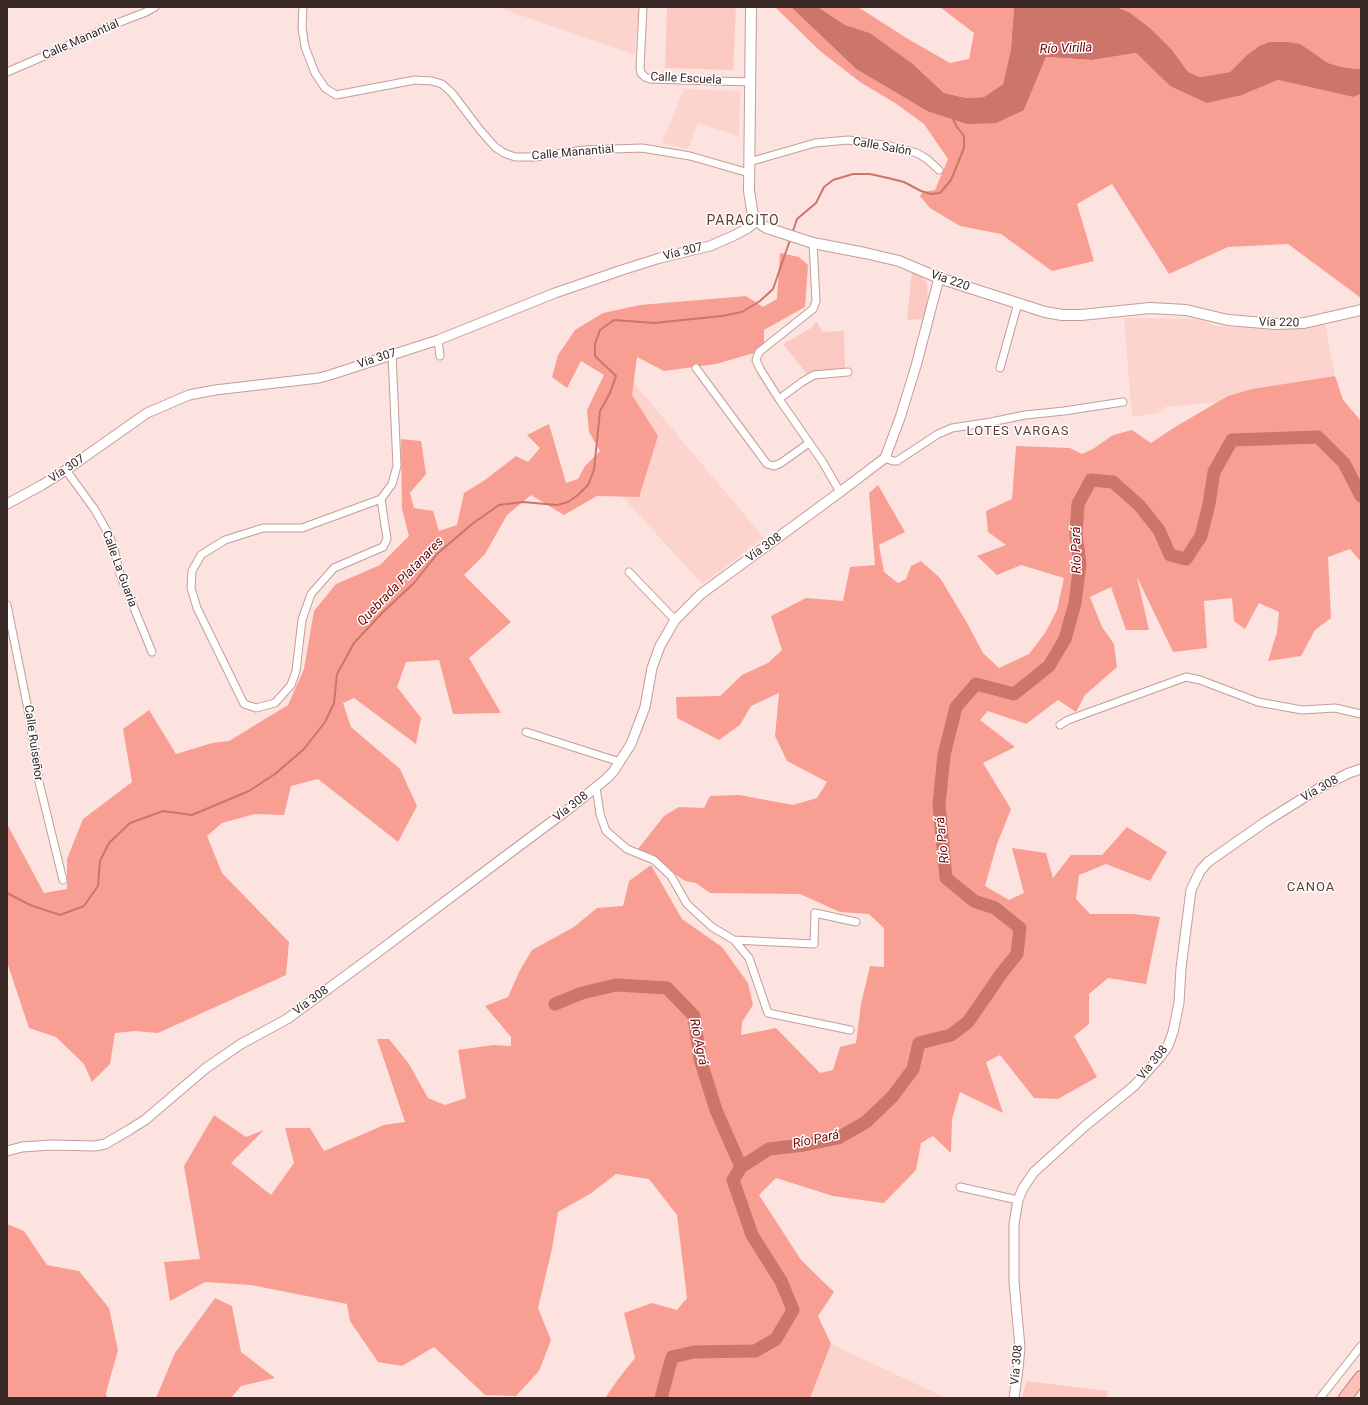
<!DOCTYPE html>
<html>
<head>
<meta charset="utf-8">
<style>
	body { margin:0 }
	#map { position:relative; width:1368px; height:1405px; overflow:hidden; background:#fde3df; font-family:Roboto,sans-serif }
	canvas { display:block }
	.frame { position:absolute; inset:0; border:8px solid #382826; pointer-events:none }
</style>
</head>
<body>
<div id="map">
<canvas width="1368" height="1405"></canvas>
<div class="frame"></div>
</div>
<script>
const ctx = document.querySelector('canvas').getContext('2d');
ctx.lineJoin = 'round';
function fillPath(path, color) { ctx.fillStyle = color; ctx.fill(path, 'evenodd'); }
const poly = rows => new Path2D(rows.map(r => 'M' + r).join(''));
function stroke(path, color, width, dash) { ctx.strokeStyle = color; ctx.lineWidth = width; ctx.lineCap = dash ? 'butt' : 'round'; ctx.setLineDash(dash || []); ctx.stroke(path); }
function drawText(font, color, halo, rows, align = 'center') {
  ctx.font = font + ' Roboto,sans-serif'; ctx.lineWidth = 3; ctx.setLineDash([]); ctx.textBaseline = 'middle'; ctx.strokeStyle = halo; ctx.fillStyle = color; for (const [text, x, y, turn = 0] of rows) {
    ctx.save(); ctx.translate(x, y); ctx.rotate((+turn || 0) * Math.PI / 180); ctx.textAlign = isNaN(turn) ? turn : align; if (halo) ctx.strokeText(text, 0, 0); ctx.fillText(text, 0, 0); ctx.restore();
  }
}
fillPath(poly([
	[497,7,639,7,635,55],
	[684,89,740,91,739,136,698,123,688,149,662,143],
	[1124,318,1199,319,1216,326,1245,327,1325,323,1335,376,1252,389,1229,396,1219,402,1165,407,1158,413,1132,417],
	[623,370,764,538,702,584,602,474],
	[831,1344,946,1398,810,1398]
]), '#fcd3cd');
fillPath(poly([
	[667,7,736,7,733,70,665,68],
	[912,270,923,278,927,283,928,299,926,312,922,319,907,320],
	[817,321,822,332,844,331,845,369,807,374,783,344,811,328],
	[1026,1381,1108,1391,1106,1398,1022,1398]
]), '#fcc9c2');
fillPath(poly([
	[775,7,791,7,856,69,927,111,1024,110,1046,57,1092,60,1136,53,1170,86,1242,95,1278,80,1353,97,1361,94,1361,298,1288,244,1228,247,1169,274,1112,184,1077,204,1094,261,1052,271,1001,234,960,226,930,208,920,196,923,192,935,190,948,159,924,124,895,103,860,82,820,51],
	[818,7,858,7,908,39,950,63,969,59,974,33,940,7,1014,7,1011,49,1003,84,984,97,966,98,944,93,913,64,870,33,845,25],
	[1116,7,1361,7,1361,68,1357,69,1342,67,1328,63,1315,55,1287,42,1269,42,1259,46,1247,55,1230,72,1200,77,1188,72,1173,51,1129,12],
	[780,253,799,257,808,265,805,307,764,330,764,343,754,353,716,364,664,371,637,357,632,395,658,436,639,497,597,496,564,515,531,495,507,515,485,554,464,575,511,622,469,658,501,713,453,714,439,660,406,662,397,687,421,718,416,744,354,698,343,703,351,727,400,769,417,806,398,842,318,779,291,786,284,815,255,814,222,823,207,836,222,873,289,942,286,975,158,1033,135,1031,115,1033,110,1064,92,1082,84,1064,56,1037,29,1028,7,962,7,824,44,893,67,889,67,859,83,819,132,782,123,729,149,710,176,754,212,743,229,741,288,705,304,669,314,611,336,584,380,565,409,536,402,509,401,439,421,441,426,474,410,493,414,508,433,511,439,531,457,525,464,493,485,480,516,456,528,462,540,448,527,435,549,424,566,483,578,479,585,466,600,451,589,432,587,410,604,375,581,361,567,388,552,377,558,355,575,330,603,313,640,305,746,296,763,307,777,299],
	[1335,376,1343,400,1361,421,1361,562,1350,549,1328,557,1331,618,1315,630,1301,656,1268,661,1277,632,1279,612,1259,603,1245,629,1234,621,1232,598,1204,601,1207,648,1173,652,1137,577,1149,630,1126,630,1111,587,1090,597,1102,627,1114,644,1117,667,1085,695,1076,712,1058,700,1026,724,988,711,980,720,1015,747,983,763,1011,809,997,844,985,886,1009,900,1024,893,1012,848,1046,853,1053,878,1071,855,1102,855,1127,827,1167,852,1150,881,1106,864,1079,875,1076,899,1090,914,1132,914,1160,917,1146,984,1108,978,1089,994,1089,1024,1074,1036,1097,1077,1058,1099,1034,1098,1000,1055,986,1062,1003,1113,960,1092,952,1119,951,1153,933,1136,921,1143,916,1170,884,1203,833,1196,776,1178,759,1195,801,1260,834,1292,818,1316,831,1344,810,1398,605,1398,619,1378,635,1358,624,1313,652,1303,677,1310,687,1298,677,1215,649,1179,616,1174,590,1194,558,1212,552,1249,538,1308,551,1340,539,1371,516,1396,485,1395,434,1347,402,1366,378,1362,350,1321,347,1304,251,1285,205,1282,170,1301,164,1262,200,1259,184,1166,214,1115,246,1137,264,1130,231,1163,271,1195,294,1163,285,1128,310,1128,324,1151,384,1125,405,1122,377,1039,389,1039,409,1064,428,1098,445,1105,466,1098,458,1050,493,1045,511,1046,511,1037,485,1006,508,997,519,972,532,950,574,927,597,908,623,906,629,881,651,865,682,919,722,947,748,983,753,1005,742,1022,741,1035,776,1028,820,1073,833,1070,840,1047,856,1043,861,1004,870,966,884,967,884,928,869,914,840,912,800,894,710,893,696,883,685,881,638,849,664,816,679,807,704,808,710,796,739,795,793,805,817,798,827,782,787,761,775,736,779,693,751,706,740,725,719,740,677,718,676,697,720,696,742,675,768,663,782,650,771,616,806,598,843,601,850,567,875,565,869,493,878,485,905,532,879,545,884,572,898,583,906,579,911,566,921,561,940,578,966,621,983,653,999,668,1029,654,1045,633,1057,610,1064,578,1021,565,997,575,977,556,1006,545,988,532,986,511,1012,499,1016,446,1070,448,1082,454,1093,449,1113,435,1132,430,1151,443,1175,427,1228,396,1252,389],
	[7,1224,24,1231,47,1265,79,1271,109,1308,118,1350,106,1393,107,1398,7,1398],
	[215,1298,232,1306,241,1352,275,1378,241,1386,231,1398,156,1398,175,1353]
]), '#f99e92');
fillPath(poly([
	[791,7,818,7,845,25,870,33,913,64,944,93,966,98,984,97,1003,84,1011,49,1014,7,1116,7,1129,12,1152,30,1173,51,1188,72,1200,77,1230,72,1247,55,1259,46,1269,42,1287,42,1300,44,1328,63,1342,67,1357,69,1361,68,1361,94,1353,97,1278,80,1242,95,1207,103,1170,86,1136,53,1092,60,1046,57,1024,110,996,123,967,124,927,111,856,69]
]), '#cb756b');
stroke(poly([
	[792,234,797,219,816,203,824,187,833,180,853,174,870,174,888,178,904,182,921,191,931,194,940,193,951,180,964,148,964,136,957,127,953,119],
	[7,893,30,905,60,915,84,906,98,886,100,861,109,843,130,823,163,811,192,815,249,791,275,774,304,749,325,722,334,703,337,674,354,643,382,613,414,583,437,554,472,524,499,505,523,502,557,505,568,502,578,495,588,485,594,470,600,411,610,393,616,376,595,356,595,344,600,330,614,320,654,323,722,316,742,312,760,301,773,289,790,240]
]), '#cb756b', 2);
stroke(poly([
	[555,1004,582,993,616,985,667,988,694,1016,700,1059,716,1110,741,1167],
	[661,1398,672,1357,694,1352,755,1351,776,1339,793,1310,781,1281,752,1235,733,1180,741,1167,769,1149,804,1145,838,1138,866,1122,893,1096,913,1069,919,1043,951,1035,968,1022,1001,974,1017,954,1020,928,995,908,974,901,946,878,939,805,944,755,956,707,976,684,1014,694,1049,666,1065,639,1075,603,1080,564,1076,534,1078,504,1091,480,1113,482,1139,505,1159,530,1170,555,1186,559,1201,536,1209,504,1214,472,1232,440,1318,437,1344,463,1361,496]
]), '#cb756b', 13);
const minor = poly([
	[303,7,302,28,305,47,315,73,325,88,336,95,415,80,432,81,442,84,452,93,480,130,495,147,504,153,515,157,535,157,584,150,642,148,690,156,749,173],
	[643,7,640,68,641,73,645,77,650,79,751,82],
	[7,72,49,54,115,24,146,12,155,7],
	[749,162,815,143,848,140,890,146,917,153,927,159,939,170],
	[813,243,816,301,813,309,759,352,756,360,760,369,779,399,822,461,840,492],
	[438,340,440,356],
	[696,368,767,464,774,466,781,463,809,443],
	[1000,368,1018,303],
	[779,399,802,382,814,375,848,372],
	[885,458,893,461,897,461,938,434,952,428,991,422,1025,415,1064,411,1123,402],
	[66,470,95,510,109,535,114,549,120,574,152,652],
	[381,499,387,539,383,547,334,568,311,594,302,620,296,671,291,685,275,703,256,708,244,704,197,608,191,588,192,571,201,555,225,540,263,528,302,528,381,499,392,484,397,466,392,354],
	[629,572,675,620],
	[7,605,28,709,39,782,63,880],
	[1060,725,1068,720,1186,677,1200,680,1258,702,1302,710,1335,708,1361,714],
	[526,732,620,762],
	[596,787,600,814,606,831,627,849,654,860,671,876,687,904,712,927,734,940,749,958,768,1013,850,1030],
	[734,940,814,944,815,913,856,922],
	[960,1187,1018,1200],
	[1320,1398,1361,1346]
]);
const tertiary = poly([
	[7,504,42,485,66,470,147,413,189,395,215,390,319,378,330,375,438,340,555,293,622,270,660,258,710,246,733,236,748,228,757,221],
	[7,1151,22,1147,51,1145,95,1146,105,1144,129,1130,145,1120,206,1068,241,1044,287,1019,370,958,511,852,570,808,606,779,613,772,631,744,645,707,652,668,660,646,675,620,701,594,840,492,885,458,900,418,916,366,939,278],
	[1014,1398,1018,1369,1020,1347,1014,1282,1014,1224,1018,1200,1023,1188,1034,1172,1085,1126,1134,1086,1160,1057,1168,1046,1173,1032,1179,1003,1181,968,1191,890,1200,871,1208,862,1265,822,1321,787,1349,773,1361,769]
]);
const secondary = poly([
	[751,7,749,191,753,216,762,225,767,228,813,243,865,253,899,261,939,278,1045,312,1062,315,1081,315,1150,308,1186,310,1228,320,1276,324,1304,323,1361,310]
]);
const trunk = poly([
	[1345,1398,1361,1377]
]);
stroke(minor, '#c59c97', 9);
stroke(tertiary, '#c59c97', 11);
stroke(secondary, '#c59c97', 12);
stroke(trunk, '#b88078', 14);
stroke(minor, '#fff', 7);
stroke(tertiary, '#fff', 9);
stroke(secondary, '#fff', 10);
stroke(trunk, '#febfb6', 12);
drawText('12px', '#382826', '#fff', [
	["Calle Manantial",81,40,-24],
	["Calle Escuela",686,79,3],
	["Calle Salón",882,147,10],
	["Calle Manantial",573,153,-5],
	["Vía 307",683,252,-14],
	["Vía 220",950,281,19],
	["Vía 220",1279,323,1],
	["Vía 307",377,359,-18],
	["Vía 307",67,469,-34],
	["Vía 308",764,548,-36],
	["Calle La Guaria",119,569,70],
	["Calle Ruiseñor",33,743,82],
	["Vía 308",1320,789,-29],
	["Vía 308",571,807,-38],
	["Vía 308",311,1001,-36],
	["Vía 308",1153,1063,-51],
	["Vía 308",1017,1365,-85]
]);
drawText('italic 13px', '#720306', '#fff', [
	["Río Virilla",1066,49,-2],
	["Río Pará",1077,550,-91],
	["Quebrada Platanares",401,582,-46],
	["Río Pará",943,840,-96],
	["Río Agrá",698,1042,78],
	["Río Pará",816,1140,-12]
]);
ctx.letterSpacing = '1px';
drawText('13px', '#5f3d38', '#fff', [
	["LOTES VARGAS",1018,432],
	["CANOA",1311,888]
]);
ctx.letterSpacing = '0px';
ctx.letterSpacing = '1px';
drawText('14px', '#5f3d38', '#fff', [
	["PARACITO",743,221]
]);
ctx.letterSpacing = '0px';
</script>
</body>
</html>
